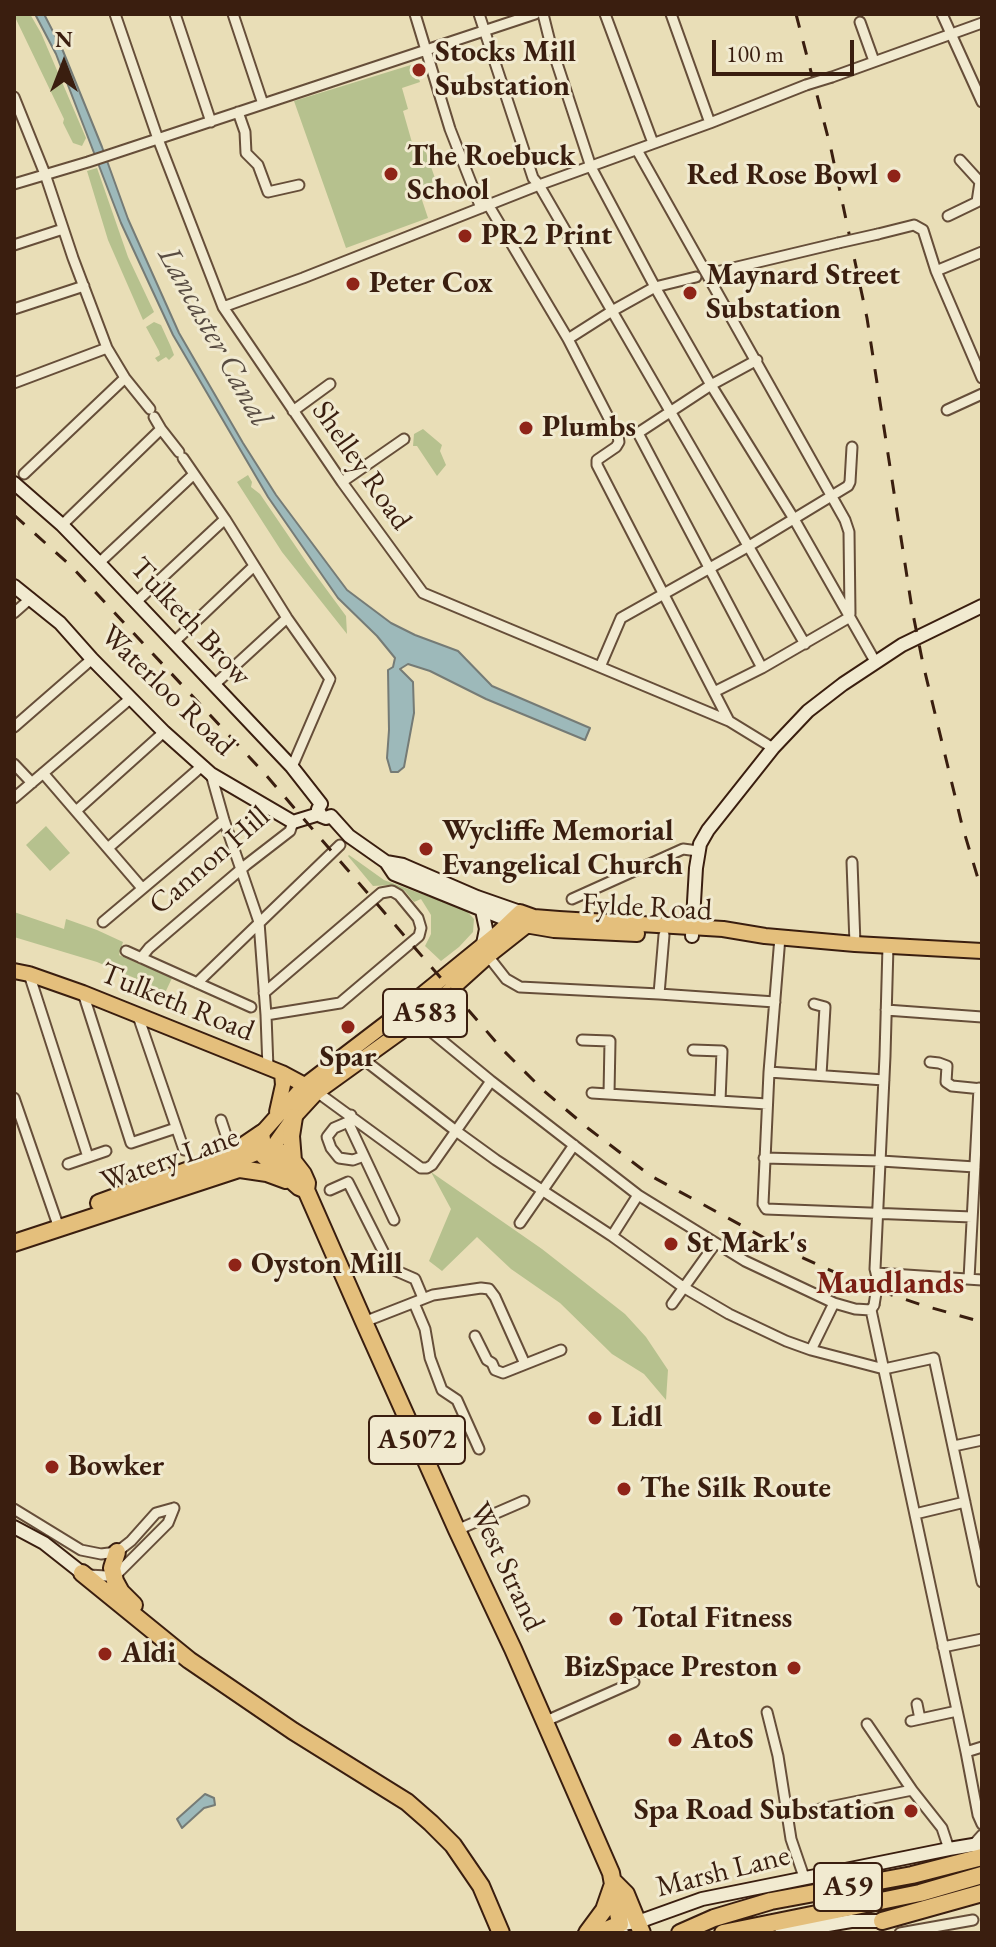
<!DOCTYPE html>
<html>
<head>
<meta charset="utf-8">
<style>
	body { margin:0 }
	#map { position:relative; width:996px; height:1947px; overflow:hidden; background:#e9deb7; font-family:"EB Garamond",serif }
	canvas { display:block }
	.frame { position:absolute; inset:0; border:16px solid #3a1e0f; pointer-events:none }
	.north { position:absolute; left:24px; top:24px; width:80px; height:80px; -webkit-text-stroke:6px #f1ead0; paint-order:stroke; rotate:0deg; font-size:22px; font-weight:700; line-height:32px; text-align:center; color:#3a1e0f }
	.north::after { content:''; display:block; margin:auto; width:28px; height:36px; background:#3a1e0f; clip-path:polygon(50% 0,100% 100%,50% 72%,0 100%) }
	.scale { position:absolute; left:712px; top:40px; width:142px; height:36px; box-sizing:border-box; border:4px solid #3a1e0f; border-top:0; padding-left:10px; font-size:24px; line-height:28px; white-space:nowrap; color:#3a1e0f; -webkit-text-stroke:6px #f1ead0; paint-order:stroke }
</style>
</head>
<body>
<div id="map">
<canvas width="996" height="1947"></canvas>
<div class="frame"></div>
<div class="north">N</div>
<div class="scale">100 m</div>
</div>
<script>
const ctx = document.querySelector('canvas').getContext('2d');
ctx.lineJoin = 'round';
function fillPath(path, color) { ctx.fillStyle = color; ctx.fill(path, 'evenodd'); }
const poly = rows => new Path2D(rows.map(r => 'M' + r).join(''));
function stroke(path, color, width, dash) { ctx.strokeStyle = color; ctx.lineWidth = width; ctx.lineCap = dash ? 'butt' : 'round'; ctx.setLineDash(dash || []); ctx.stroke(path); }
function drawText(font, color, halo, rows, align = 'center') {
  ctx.font = font + ' "EB Garamond",serif'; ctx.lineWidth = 6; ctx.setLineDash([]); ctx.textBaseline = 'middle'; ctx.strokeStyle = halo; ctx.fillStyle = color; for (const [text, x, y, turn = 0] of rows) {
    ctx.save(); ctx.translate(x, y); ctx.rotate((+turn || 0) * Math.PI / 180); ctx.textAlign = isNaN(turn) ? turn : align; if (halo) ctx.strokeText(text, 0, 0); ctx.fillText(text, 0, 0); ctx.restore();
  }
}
fillPath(poly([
	[30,14,41,33,86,138,82,146,73,143,63,123,64,119,14,15],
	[414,64,420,82,402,88,408,109,403,111,413,146,423,144,436,181,418,188,428,218,346,248,294,101],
	[97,168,128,257,154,312,143,320,108,240,87,171],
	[154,322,161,325,171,347,174,355,169,360,166,357,158,362,155,358,160,355,159,351,146,327],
	[423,429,442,445,440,451,446,465,437,476,417,446,413,446,414,434],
	[248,475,252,482,251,487,260,494,307,563,346,616,347,634,282,552,237,482],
	[46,826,70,853,50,871,26,845],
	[349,855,384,880,430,897,462,906,474,919,473,932,459,947,441,961,425,946,431,934,431,915,421,899,414,902,405,891,391,885,373,886,348,856],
	[14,912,64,929,66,919,97,930,123,942,119,955,172,978,165,993,144,982,97,962,14,937],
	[431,1172,542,1249,625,1314,646,1337,668,1370,666,1400,644,1374,612,1354,560,1303,511,1269,477,1237,442,1271,429,1261,451,1209]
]), '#b6c18e');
const water = poly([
	[35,14,44,14,63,51,102,147,128,219,179,333,243,443,276,495,347,590,391,623,415,635,458,651,492,686,590,728,585,740,486,699,430,671,408,664,400,669,413,682,414,713,404,767,398,772,391,772,387,758,389,730,388,670,393,667,395,658,377,636,338,598,268,497,173,335,121,223,56,54,35,14],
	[205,1794,214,1798,215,1805,204,1808,182,1828,177,1819,205,1794]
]);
fillPath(water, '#9db9ba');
stroke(water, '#757b76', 2);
const street = poly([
	[115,14,158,139,223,307,342,482,423,593,729,721,773,748],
	[175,14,211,122],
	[233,14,263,104],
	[415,14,450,129,481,208],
	[479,14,533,178,539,185,805,644],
	[543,14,550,42,591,167,655,287,711,385,794,519,876,663],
	[605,14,653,143],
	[671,14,710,123],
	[942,14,982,102],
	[860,22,874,61],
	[832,77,982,23],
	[14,97,45,174,73,258,107,348,125,378,150,409],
	[238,112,245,132,246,153,258,165,268,192,299,185],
	[637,150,845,520,849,532,850,614],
	[960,160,980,182],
	[14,184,88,162,535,14],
	[489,206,568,339,618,436,619,442,616,447,597,460,597,465,729,721],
	[948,216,977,202,980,182,982,181],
	[878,234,914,225,923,230,936,271,982,378],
	[14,245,63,229],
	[936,271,982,252],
	[708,274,838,243],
	[223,307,303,278,539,185,710,123,806,85],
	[14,309,84,286],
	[568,339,612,311,655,287,696,277],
	[757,360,711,385,638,433,762,668],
	[14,383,107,348],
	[947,410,982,394],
	[293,411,330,384],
	[154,417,161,429,179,452],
	[183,458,225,519,287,618,330,679,292,767],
	[24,474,125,378],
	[342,482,404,439],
	[62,525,161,429],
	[99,563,194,474],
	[136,602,225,519],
	[14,613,31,598],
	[174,642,254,566],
	[600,667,621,618,749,546,848,486,850,482,852,447],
	[214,685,287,618],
	[714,692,762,668,850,617],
	[14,727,92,659],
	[14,764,32,783],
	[43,773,142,888],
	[211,774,224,820,259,922,266,1015,268,1068],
	[14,798,131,698],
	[76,811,164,732],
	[108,848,202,766],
	[852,862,855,944],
	[572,899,683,849,698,851],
	[103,922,224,820],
	[780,937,769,1072,763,1204,766,1209,972,1217],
	[126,951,251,1007],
	[488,956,506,979,520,987,659,994,775,1002],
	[141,958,149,948,246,865,290,831,293,822],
	[29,974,88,1157],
	[197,983,340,845],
	[83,993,131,1143,176,1128],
	[264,993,381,893,392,891,399,895,418,918,421,928,419,936,340,1003,266,1015],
	[659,994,664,935],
	[814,1004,825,1007,821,1075],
	[886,1010,982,1017],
	[138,1016,184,1150],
	[417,1020,491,1081,638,1195,745,1261,834,1303,855,1309,871,1310],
	[582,1040,610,1041,609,1094],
	[693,1050,722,1051,720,1101],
	[363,1059,456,1131,496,1160,612,1236,683,1287,729,1314,786,1341,811,1350,884,1369,934,1358,982,1582],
	[930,1062,939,1063,947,1066,946,1082,952,1086,982,1089],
	[769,1072,884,1080],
	[317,1092,421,1168,427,1168,432,1165,491,1081],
	[592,1093,767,1104],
	[14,1098,59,1228],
	[351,1115,348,1122,394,1220],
	[221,1120,232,1153],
	[348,1122,334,1128,327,1137,331,1148,339,1158,353,1160,364,1156],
	[764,1158,881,1161,975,1167],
	[68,1164,106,1151],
	[330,1190,348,1182,392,1269,415,1279,423,1298],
	[520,1223,574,1145],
	[612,1236,638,1195],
	[876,1273,982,1280],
	[969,1279,979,1088],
	[878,1281,875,1269,885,1056,888,946],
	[414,1303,425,1329,430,1358,442,1390,457,1400,479,1449],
	[672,1304,715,1244],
	[874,1305,871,1310,966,1752,978,1815,982,1824],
	[364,1322,433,1295,481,1288,489,1289,495,1297,525,1364],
	[475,1336,487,1360,492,1363,495,1370,503,1373,561,1350],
	[811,1350,834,1303],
	[954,1446,982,1440],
	[14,1509,81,1550,101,1554,117,1552,131,1541,156,1513,174,1508],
	[915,1514,965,1502],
	[457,1530,524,1501],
	[89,1575,106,1576,119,1572,168,1523,174,1508],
	[943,1647,982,1639],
	[917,1704,920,1719],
	[767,1712,778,1756,791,1839,804,1877],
	[546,1721,634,1682],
	[911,1721,957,1711],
	[867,1724,912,1790,942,1828,949,1849],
	[966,1752,982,1747],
	[815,1810,912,1790],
	[973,1845,982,1835],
	[900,1933,973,1920]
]);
const secondary = poly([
	[14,483,62,525,99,563,292,767,321,804,318,809,321,816,326,818,331,816,349,836,386,862,394,874,510,921],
	[14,586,60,623,92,659,164,732,211,774,293,822,319,814],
	[386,862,403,865,477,897,520,912],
	[482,910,486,929,483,944],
	[692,936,696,868,700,844,708,830,773,748,808,711,843,684,902,645,982,606],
	[14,1527,44,1543,82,1573],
	[622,1933,620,1924,638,1922,702,1899,949,1849,973,1845,982,1845],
	[781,1933,851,1921,882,1921]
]);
const primary = poly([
	[519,924,554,930,637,934],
	[14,971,29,974,83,993,282,1073,310,1088],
	[277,1112,283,1085,282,1073],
	[262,1133,304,1086,397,1015,498,933,520,912,534,917,559,919,723,929,765,936,855,944,982,951],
	[273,1147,294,1117,317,1092,417,1020,488,956,526,926,534,917]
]);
const highway = poly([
	[262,1139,262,1153,264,1156,299,1187,306,1190],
	[293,1161,291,1136,294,1117],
	[211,1162,226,1164,269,1147,284,1154,293,1161,303,1174,307,1183,306,1190,364,1322,457,1530,513,1649,611,1873,620,1924,599,1933],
	[240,1169,267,1173,286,1180],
	[99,1203,211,1162,237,1150,262,1133],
	[14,1243,242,1168],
	[117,1552,112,1568,115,1581,121,1592,134,1605],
	[82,1573,189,1660,293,1731,407,1802,431,1823,453,1845,481,1886,501,1933],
	[613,1881,626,1894,642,1933],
	[882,1921,982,1893],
	[587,1933,604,1910,612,1887],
	[680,1933,714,1918,771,1901,912,1875,982,1857],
	[723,1933,920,1893,982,1875]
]);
stroke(street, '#664e39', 13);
stroke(secondary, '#3a1e0f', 16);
stroke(primary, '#3a1e0f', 18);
stroke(highway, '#3a1e0f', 20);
stroke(street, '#f1ead0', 9);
stroke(secondary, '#f1ead0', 12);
stroke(primary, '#e4bf7c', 14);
stroke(highway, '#e4bf7c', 16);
stroke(poly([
	[796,14,831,149,867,318,912,609,923,664,962,825,982,892],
	[14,515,71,566,265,774,502,1049,544,1091,589,1129,651,1176,792,1253,865,1286,925,1306,982,1322]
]), '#3a1e0f', 3, [14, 14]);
const streetBridge = poly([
	[806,85,832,77],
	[838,243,878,234],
	[874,1305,878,1281]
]);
stroke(streetBridge, '#664e39', 13, []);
stroke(streetBridge, '#f1ead0', 9);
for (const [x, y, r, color] of [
	[419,70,8,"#8f2418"],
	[391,174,8,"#8f2418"],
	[894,176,8,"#8f2418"],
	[465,236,8,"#8f2418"],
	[353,284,8,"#8f2418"],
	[690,293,8,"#8f2418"],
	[526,428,8,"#8f2418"],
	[426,849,8,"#8f2418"],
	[348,1027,8,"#8f2418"],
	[671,1244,8,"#8f2418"],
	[235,1265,8,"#8f2418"],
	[595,1418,8,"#8f2418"],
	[52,1467,8,"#8f2418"],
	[624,1489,8,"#8f2418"],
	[616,1619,8,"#8f2418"],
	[105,1654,8,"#8f2418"],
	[794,1668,8,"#8f2418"],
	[675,1740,8,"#8f2418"],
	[911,1811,8,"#8f2418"]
]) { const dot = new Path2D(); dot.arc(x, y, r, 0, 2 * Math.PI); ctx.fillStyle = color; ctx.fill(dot); stroke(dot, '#f1ead0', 3); }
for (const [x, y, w] of [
	[425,1013,84],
	[417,1440,96],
	[848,1887,68]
]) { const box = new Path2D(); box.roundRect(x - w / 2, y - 24, w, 48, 6); ctx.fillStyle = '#f1ead0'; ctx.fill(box); stroke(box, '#3a1e0f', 2); }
drawText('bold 28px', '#3a1e0f', null, [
	["A583",425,1013],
	["A5072",417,1440],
	["A59",848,1887]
]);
drawText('bold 30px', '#3a1e0f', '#f1ead0', [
	["Stocks Mill",435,53],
	["Substation",435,87],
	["The Roebuck",407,157],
	["School",407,191],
	["Red Rose Bowl",878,176,"right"],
	["PR2 Print",481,236],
	["Maynard Street",706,276],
	["Substation",706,310],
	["Peter Cox",369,284],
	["Plumbs",542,428],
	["Wycliffe Memorial",442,832],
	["Evangelical Church",442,866],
	["Spar",348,1058,"center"],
	["St Mark's",687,1244],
	["Oyston Mill",251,1265],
	["Lidl",611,1418],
	["Bowker",68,1467],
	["The Silk Route",640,1489],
	["Total Fitness",632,1619],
	["Aldi",121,1654],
	["BizSpace Preston",778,1668,"right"],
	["AtoS",691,1740],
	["Spa Road Substation",895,1811,"right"]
], 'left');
drawText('30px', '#3a1e0f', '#f1ead0', [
	["Shelley Road",361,466,55],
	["Tulketh Brow",190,622,47],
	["Waterloo Road",167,691,44],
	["Cannon Hill",210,861,-41],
	["Fylde Road",647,908,3],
	["Tulketh Road",177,1003,22],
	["Watery Lane",170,1160,-19],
	["West Strand",506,1567,65],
	["Marsh Lane",723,1872,-14]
]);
drawText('italic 32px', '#584c42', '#f1ead0', [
	["Lancaster Canal",214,337,61]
]);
drawText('bold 32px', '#7a1f14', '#f1ead0', [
	["Maudlands",890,1284]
]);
</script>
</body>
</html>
